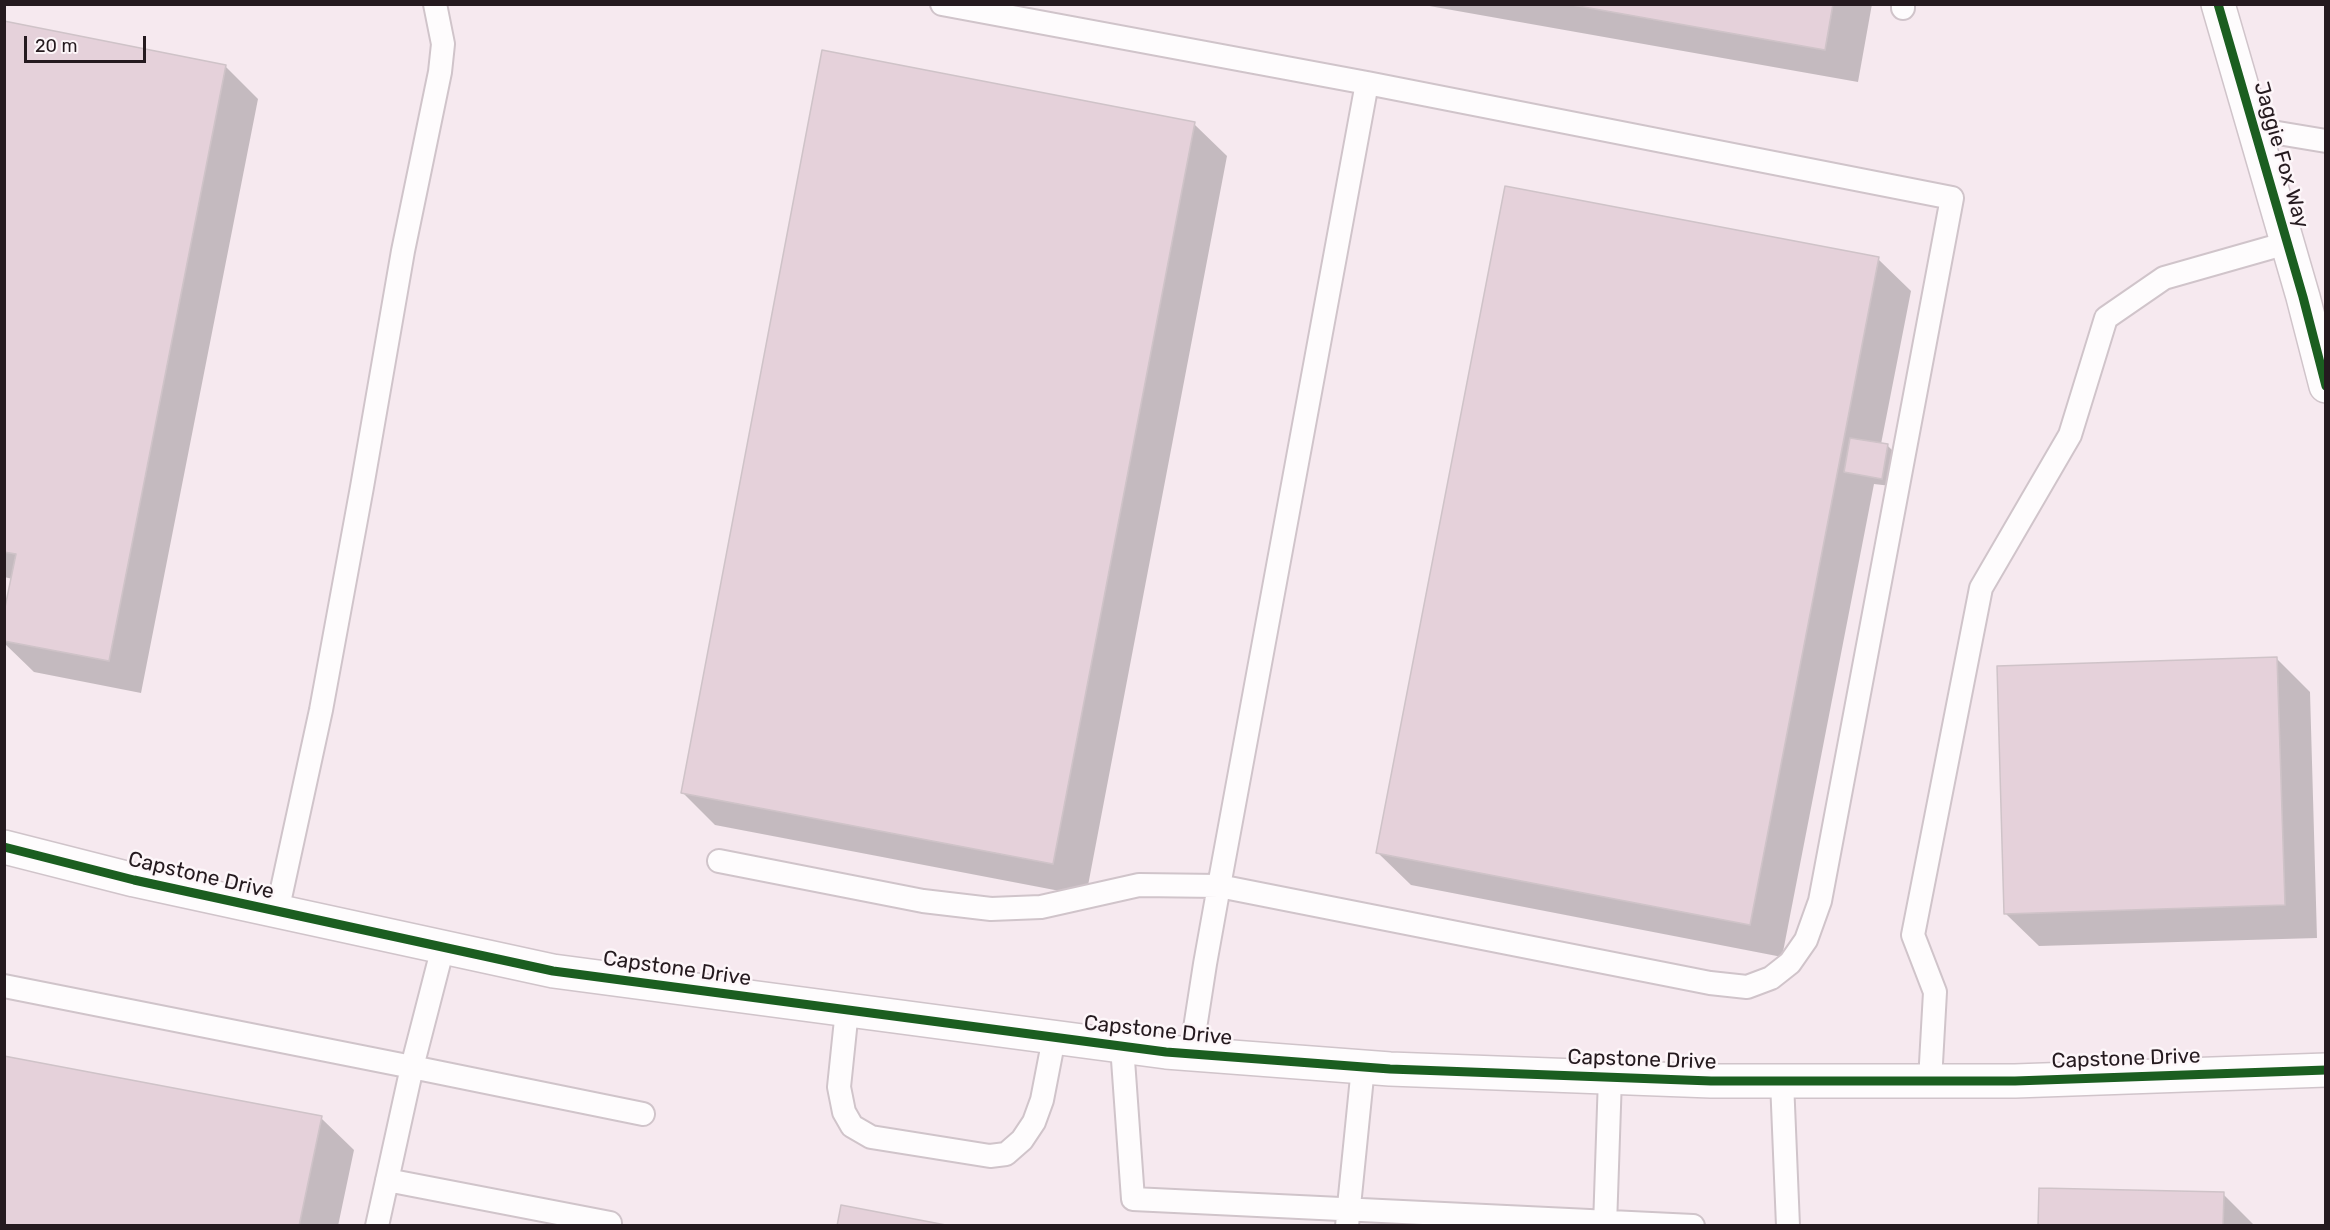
<!DOCTYPE html>
<html>
<head>
<meta charset="utf-8">
<style>
	body { margin:0 }
	#map { position:relative; width:2330px; height:1230px; overflow:hidden; background:#f6e9ef; font-family:Rubik,sans-serif }
	canvas { display:block }
	.frame { position:absolute; inset:0; border:6px solid #251a1f; pointer-events:none }
	.scale { position:absolute; left:24px; top:36px; width:122px; height:27px; box-sizing:border-box; border:3px solid #251a1f; border-top:0; padding-left:8px; font-size:18px; line-height:21px; white-space:nowrap; color:#251a1f; -webkit-text-stroke:4px #fdf6f9; paint-order:stroke }
</style>
</head>
<body>
<div id="map">
<canvas width="2330" height="1230"></canvas>
<div class="frame"></div>
<div class="scale">20 m</div>
</div>
<script>
const ctx = document.querySelector('canvas').getContext('2d');
ctx.lineJoin = 'round';
function fillPath(path, color) { ctx.fillStyle = color; ctx.fill(path, 'evenodd'); }
const poly = rows => new Path2D(rows.map(r => 'M' + r).join(''));
function stroke(path, color, width, dash) { ctx.strokeStyle = color; ctx.lineWidth = width; ctx.lineCap = dash ? 'butt' : 'round'; ctx.setLineDash(dash || []); ctx.stroke(path); }
function drawText(font, color, halo, rows, align = 'center') {
  ctx.font = font + ' Rubik,sans-serif'; ctx.lineWidth = 5; ctx.setLineDash([]); ctx.textBaseline = 'middle'; ctx.strokeStyle = halo; ctx.fillStyle = color; for (const [text, x, y, turn = 0] of rows) {
    ctx.save(); ctx.translate(x, y); ctx.rotate((+turn || 0) * Math.PI / 180); ctx.textAlign = isNaN(turn) ? turn : align; if (halo) ctx.strokeText(text, 0, 0); ctx.fillText(text, 0, 0); ctx.restore();
  }
}
fillPath(poly([
	[1418,4,1872,4,1858,82],
	[4,23,225,66,258,99,141,693,34,672,4,643,4,620,13,579,4,577],
	[1194,124,1227,156,1086,896,715,825,682,792],
	[1878,259,1911,291,1881,444,1887,445,1896,454,1891,486,1874,484,1782,957,1411,885,1378,853],
	[2277,659,2310,692,2317,938,2039,946,2006,914],
	[321,1118,354,1150,338,1226,4,1226],
	[2223,1194,2255,1226,2039,1226]
]), '#0003');
const building = poly([
	[1567,4,1833,4,1825,50,1567,4],
	[4,21,226,65,109,661,4,641,4,612,16,554,4,552,4,21],
	[822,50,1195,122,1053,864,681,793,822,50],
	[1505,186,1879,257,1750,925,1376,853,1505,186],
	[1850,438,1888,444,1882,479,1844,472,1850,438],
	[2277,657,2285,905,2004,914,1997,666,2277,657],
	[4,1056,322,1116,299,1226,4,1226,4,1056],
	[2039,1188,2224,1192,2223,1226,2038,1226,2039,1188],
	[841,1205,951,1226,837,1226,841,1205]
]);
fillPath(building, '#e5d1da');
stroke(building, '#cfc3c8', 1.5);
const service = poly([
	[942,4,1367,83],
	[1903,8,1903,4],
	[2254,129,2326,141],
	[719,861,923,901,991,909,1041,907,1139,885,1219,886,1710,983,1747,987,1771,978,1790,963,1806,940,1820,901,1952,198,1367,83,1219,886,1205,964,1191,1054],
	[277,912,321,710,362,487,403,251,440,72,443,44,435,4],
	[4,986,412,1067,443,947],
	[847,1010,839,1087,844,1112,852,1126,871,1137,990,1156,1006,1154,1022,1140,1034,1122,1042,1100,1054,1038],
	[1122,1046,1133,1199,1693,1226],
	[1782,1081,1788,1226],
	[1930,1081,1935,992,1913,935,1981,588,2070,435,2106,318,2164,278,2287,243],
	[387,1180,610,1223],
	[377,1226,412,1067,643,1114],
	[1347,1226,1363,1067],
	[1605,1226,1610,1077]
]);
const minor = poly([
	[2218,4,2303,297,2326,386],
	[4,847,134,880,553,971,1166,1052,1390,1069,1711,1081,2015,1081,2326,1070]
]);
stroke(service, '#d0c4ca', 26);
stroke(minor, '#d0c4ca', 36);
stroke(service, '#fefcfd', 22);
stroke(minor, '#fefcfd', 33);
stroke(poly([
	[2218,4,2303,297,2326,386],
	[4,847,134,880,553,971,1166,1052,1390,1069,1711,1081,2015,1081,2326,1070]
]), '#1b5e20', 9);
drawText('21px', '#251a1f', '#fdf6f9', [
	["Jaggie Fox Way",2281,155,74],
	["Capstone Drive",201,876,13],
	["Capstone Drive",677,969,8],
	["Capstone Drive",1158,1031,6],
	["Capstone Drive",2126,1059,-2],
	["Capstone Drive",1642,1060,2]
]);
</script>
</body>
</html>
